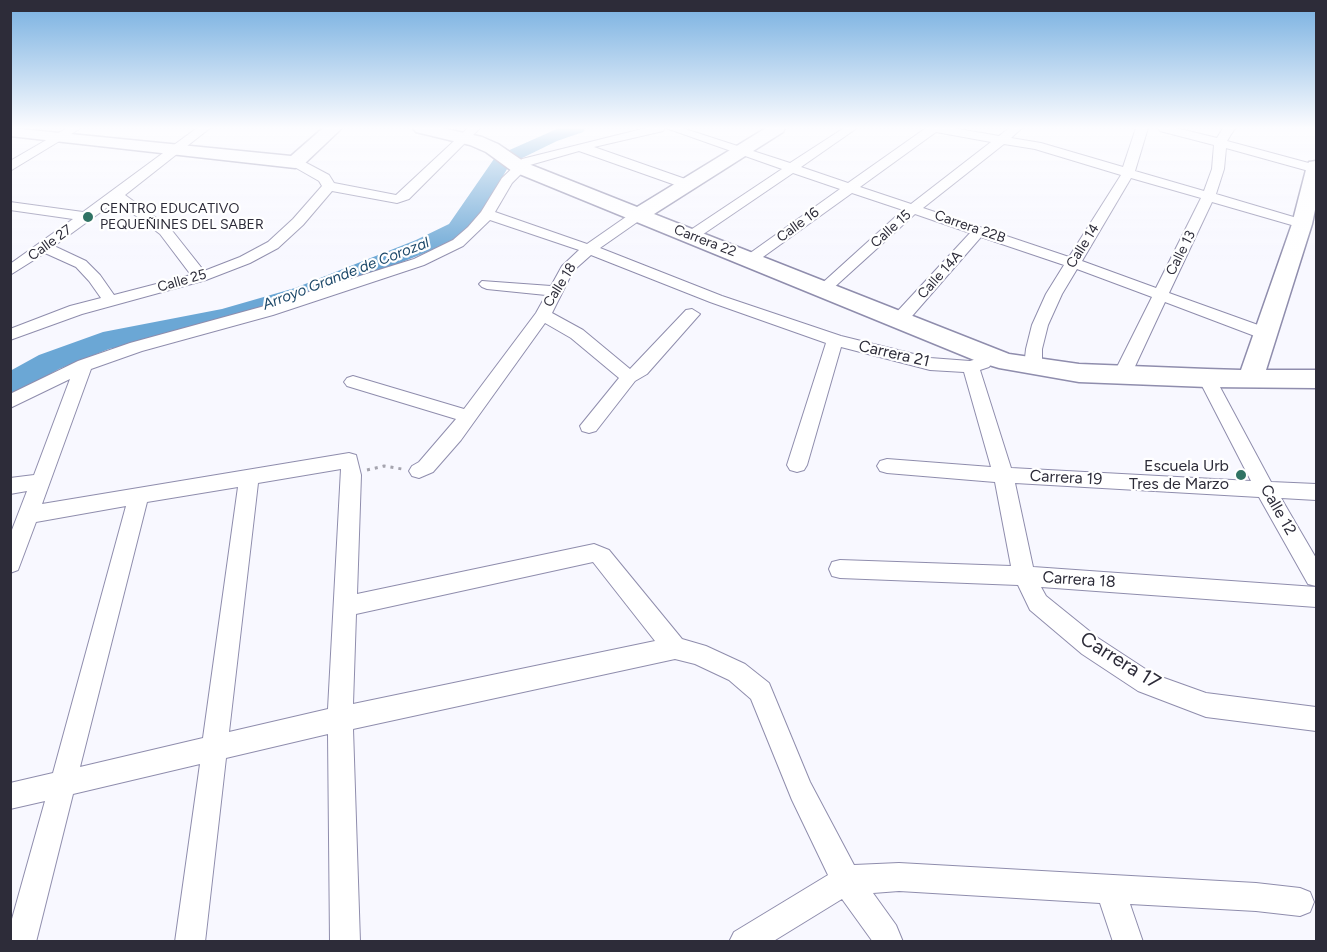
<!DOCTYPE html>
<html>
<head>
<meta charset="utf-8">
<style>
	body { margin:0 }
	#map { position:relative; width:1327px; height:952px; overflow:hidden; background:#f8f8ff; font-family:Figtree,sans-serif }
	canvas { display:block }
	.frame { position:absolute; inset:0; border:12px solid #2d2c39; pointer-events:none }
</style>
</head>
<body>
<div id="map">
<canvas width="1327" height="952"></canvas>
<div class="frame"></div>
</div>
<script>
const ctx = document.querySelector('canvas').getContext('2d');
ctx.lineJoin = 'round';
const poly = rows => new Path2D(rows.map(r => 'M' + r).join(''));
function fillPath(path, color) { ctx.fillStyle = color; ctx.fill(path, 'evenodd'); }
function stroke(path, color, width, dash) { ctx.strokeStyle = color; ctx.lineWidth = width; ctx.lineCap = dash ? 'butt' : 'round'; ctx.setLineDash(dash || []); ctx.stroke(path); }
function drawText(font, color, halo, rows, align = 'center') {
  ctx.font = font + ' Figtree,sans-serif'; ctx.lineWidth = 4.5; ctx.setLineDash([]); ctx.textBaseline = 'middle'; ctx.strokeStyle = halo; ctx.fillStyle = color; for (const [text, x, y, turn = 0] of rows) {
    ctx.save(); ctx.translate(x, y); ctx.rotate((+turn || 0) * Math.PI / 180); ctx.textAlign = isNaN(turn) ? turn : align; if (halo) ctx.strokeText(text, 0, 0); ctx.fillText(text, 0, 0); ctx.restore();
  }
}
fillPath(poly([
	[559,128,586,128,583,132,557,141,510,164,483,210,465,234,432,250,313,298,234,323,109,349,59,369,20,391,10,394,10,371,39,355,103,332,222,309,295,288,416,240,449,224,496,156,559,128]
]), '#6ba7d5');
const street = poly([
	[67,128,81,128,10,171,10,161,67,128],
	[197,128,210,128,125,195,170,228,204,271,240,257,268,242,293,219,322,186,319,181,291,165,289,162,291,159,299,159,329,175,334,183,396,195,468,128,480,128,409,199,397,203,332,191,303,225,278,248,250,263,206,280,82,314,10,340,10,329,70,306,101,298,89,281,76,267,45,253,10,275,10,264,73,219,10,210,10,202,83,212,197,128],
	[116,201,160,234,191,275,114,295,100,275,86,261,54,246,116,201],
	[646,128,665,128,663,131,594,147,691,181,693,184,691,187,681,187,579,151,530,165,512,183,495,212,587,244,633,212,643,212,645,215,643,218,600,248,722,296,841,336,930,358,970,361,983,357,989,359,992,363,989,367,980,370,1011,468,1251,481,1198,378,1201,374,1207,372,1213,374,1271,482,1316,484,1316,500,1281,498,1316,558,1316,586,1308,584,1259,497,1015,483,1033,567,1316,587,1316,607,1041,587,1046,596,1098,638,1153,674,1206,693,1316,707,1316,731,1206,717,1138,691,1082,654,1030,610,1018,585,840,578,832,576,829,569,832,562,840,560,1011,566,995,482,887,473,880,471,877,466,880,461,887,459,991,467,964,372,930,370,841,347,807,465,804,470,797,472,790,470,787,465,826,343,710,302,591,255,573,271,552,313,583,330,630,369,686,310,692,309,700,314,647,374,635,381,596,431,589,433,582,431,580,426,619,378,571,338,545,323,461,440,433,472,419,478,412,476,409,471,412,466,419,462,456,419,347,386,344,382,347,378,353,376,464,409,536,313,546,295,487,289,482,287,479,284,482,281,551,286,562,266,579,250,490,220,463,246,424,265,273,315,142,351,91,369,42,504,349,453,356,455,361,475,357,594,594,544,609,550,682,639,706,646,745,664,769,683,810,782,854,865,899,863,1256,883,1300,888,1310,892,1314,902,1310,912,1300,916,1256,911,1130,904,1143,942,1113,942,1100,903,899,891,873,893,896,925,903,942,873,942,842,899,772,942,729,942,734,932,828,875,792,800,751,699,729,680,695,664,675,659,353,729,360,942,330,942,328,734,226,758,205,942,175,942,200,764,73,794,36,942,10,942,10,926,45,801,10,809,10,783,53,773,126,506,36,522,18,570,10,573,10,535,27,491,10,494,10,478,34,475,70,379,10,408,10,394,78,361,130,343,261,307,414,259,453,240,468,227,481,212,502,178,522,159,646,128],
	[341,469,328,709,229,732,258,483,341,469],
	[238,487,203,738,80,767,147,502,238,487],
	[593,562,655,641,353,704,356,614,593,562],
	[666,128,682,128,790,163,844,128,857,128,801,167,848,183,926,128,953,128,999,136,1009,128,1022,128,1011,138,1041,143,1123,167,1136,128,1148,128,1135,171,1204,191,1212,169,1214,145,1160,131,1158,128,1176,128,1217,138,1223,128,1235,128,1227,141,1316,165,1316,173,1226,148,1224,169,1216,194,1307,221,1309,224,1302,228,1212,202,1169,293,1272,330,1274,334,1272,338,1266,339,1260,338,1165,302,1131,375,1128,379,1122,381,1116,379,1113,375,1152,297,1077,269,1062,294,1048,325,1042,349,1042,367,1039,371,1033,373,1027,371,1024,367,1026,349,1032,325,1046,294,1064,265,981,237,906,323,894,323,892,319,894,315,970,233,915,214,829,292,819,292,816,289,819,286,903,210,852,193,756,262,746,262,744,259,746,256,840,189,793,173,696,239,686,239,684,236,686,233,782,169,666,128],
	[936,132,991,142,911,204,860,187,936,132],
	[1004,144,1035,149,1121,175,1069,257,923,208,1004,144],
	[1131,178,1201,198,1156,288,1082,261,1131,178]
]);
const secondary = poly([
	[10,128,291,156,323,128,342,128,302,166,295,168,10,136,10,128],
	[413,128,442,128,482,137,498,144,526,163,637,207,766,128,785,128,783,132,654,214,1009,354,1079,364,1207,369,1241,370,1292,224,1307,166,1309,162,1316,161,1316,205,1312,224,1266,370,1316,370,1316,388,1207,387,1079,382,999,368,979,362,512,171,486,152,470,145,416,132,413,128]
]);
stroke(street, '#8f8dad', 2);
stroke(secondary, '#8f8dad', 3);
stroke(poly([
	[367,470,384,466,402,469]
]), '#a5a4ae', 3, [3, 5]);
fillPath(street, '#fff');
fillPath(secondary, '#fff');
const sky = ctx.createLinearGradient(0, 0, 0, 261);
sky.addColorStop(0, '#76afe0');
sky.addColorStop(0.49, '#fcfcff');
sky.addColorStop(1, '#fcfcff00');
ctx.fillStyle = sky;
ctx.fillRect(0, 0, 1327, 261);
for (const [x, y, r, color] of [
	[88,217,6,"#307364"],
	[1241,475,6,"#307364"]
]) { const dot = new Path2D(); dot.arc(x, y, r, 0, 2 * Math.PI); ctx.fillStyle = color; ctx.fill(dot); stroke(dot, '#fff', 2); }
drawText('14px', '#2d2c39', '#fff', [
	["CENTRO EDUCATIVO",100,209],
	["PEQUEÑINES DEL SABER",100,225]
], 'left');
drawText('14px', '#2d2c39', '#fff', [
	["Calle 16",798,225,-36],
	["Carrera 22B",970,227,19],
	["Calle 15",891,229,-42],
	["Carrera 22",705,241,21],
	["Calle 27",50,243,-36],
	["Calle 14",1083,246,-58],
	["Calle 13",1181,253,-63],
	["Calle 14A",940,275,-48],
	["Calle 25",182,281,-16],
	["Calle 18",560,285,-58]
]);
drawText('italic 15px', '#1c4869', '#fff', [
	["Arroyo Grande de Corozal",346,274,-21]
]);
drawText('16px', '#2d2c39', '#fff', [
	["Carrera 21",894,354,13],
	["Carrera 19",1066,478,3],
	["Calle 12",1278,510,60],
	["Carrera 18",1079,580,4]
]);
drawText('16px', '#2d2c39', '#fff', [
	["Escuela Urb",1229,466],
	["Tres de Marzo",1229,484]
], 'right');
drawText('20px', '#2d2c39', '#fff', [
	["Carrera 17",1120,661,32]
]);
</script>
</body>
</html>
